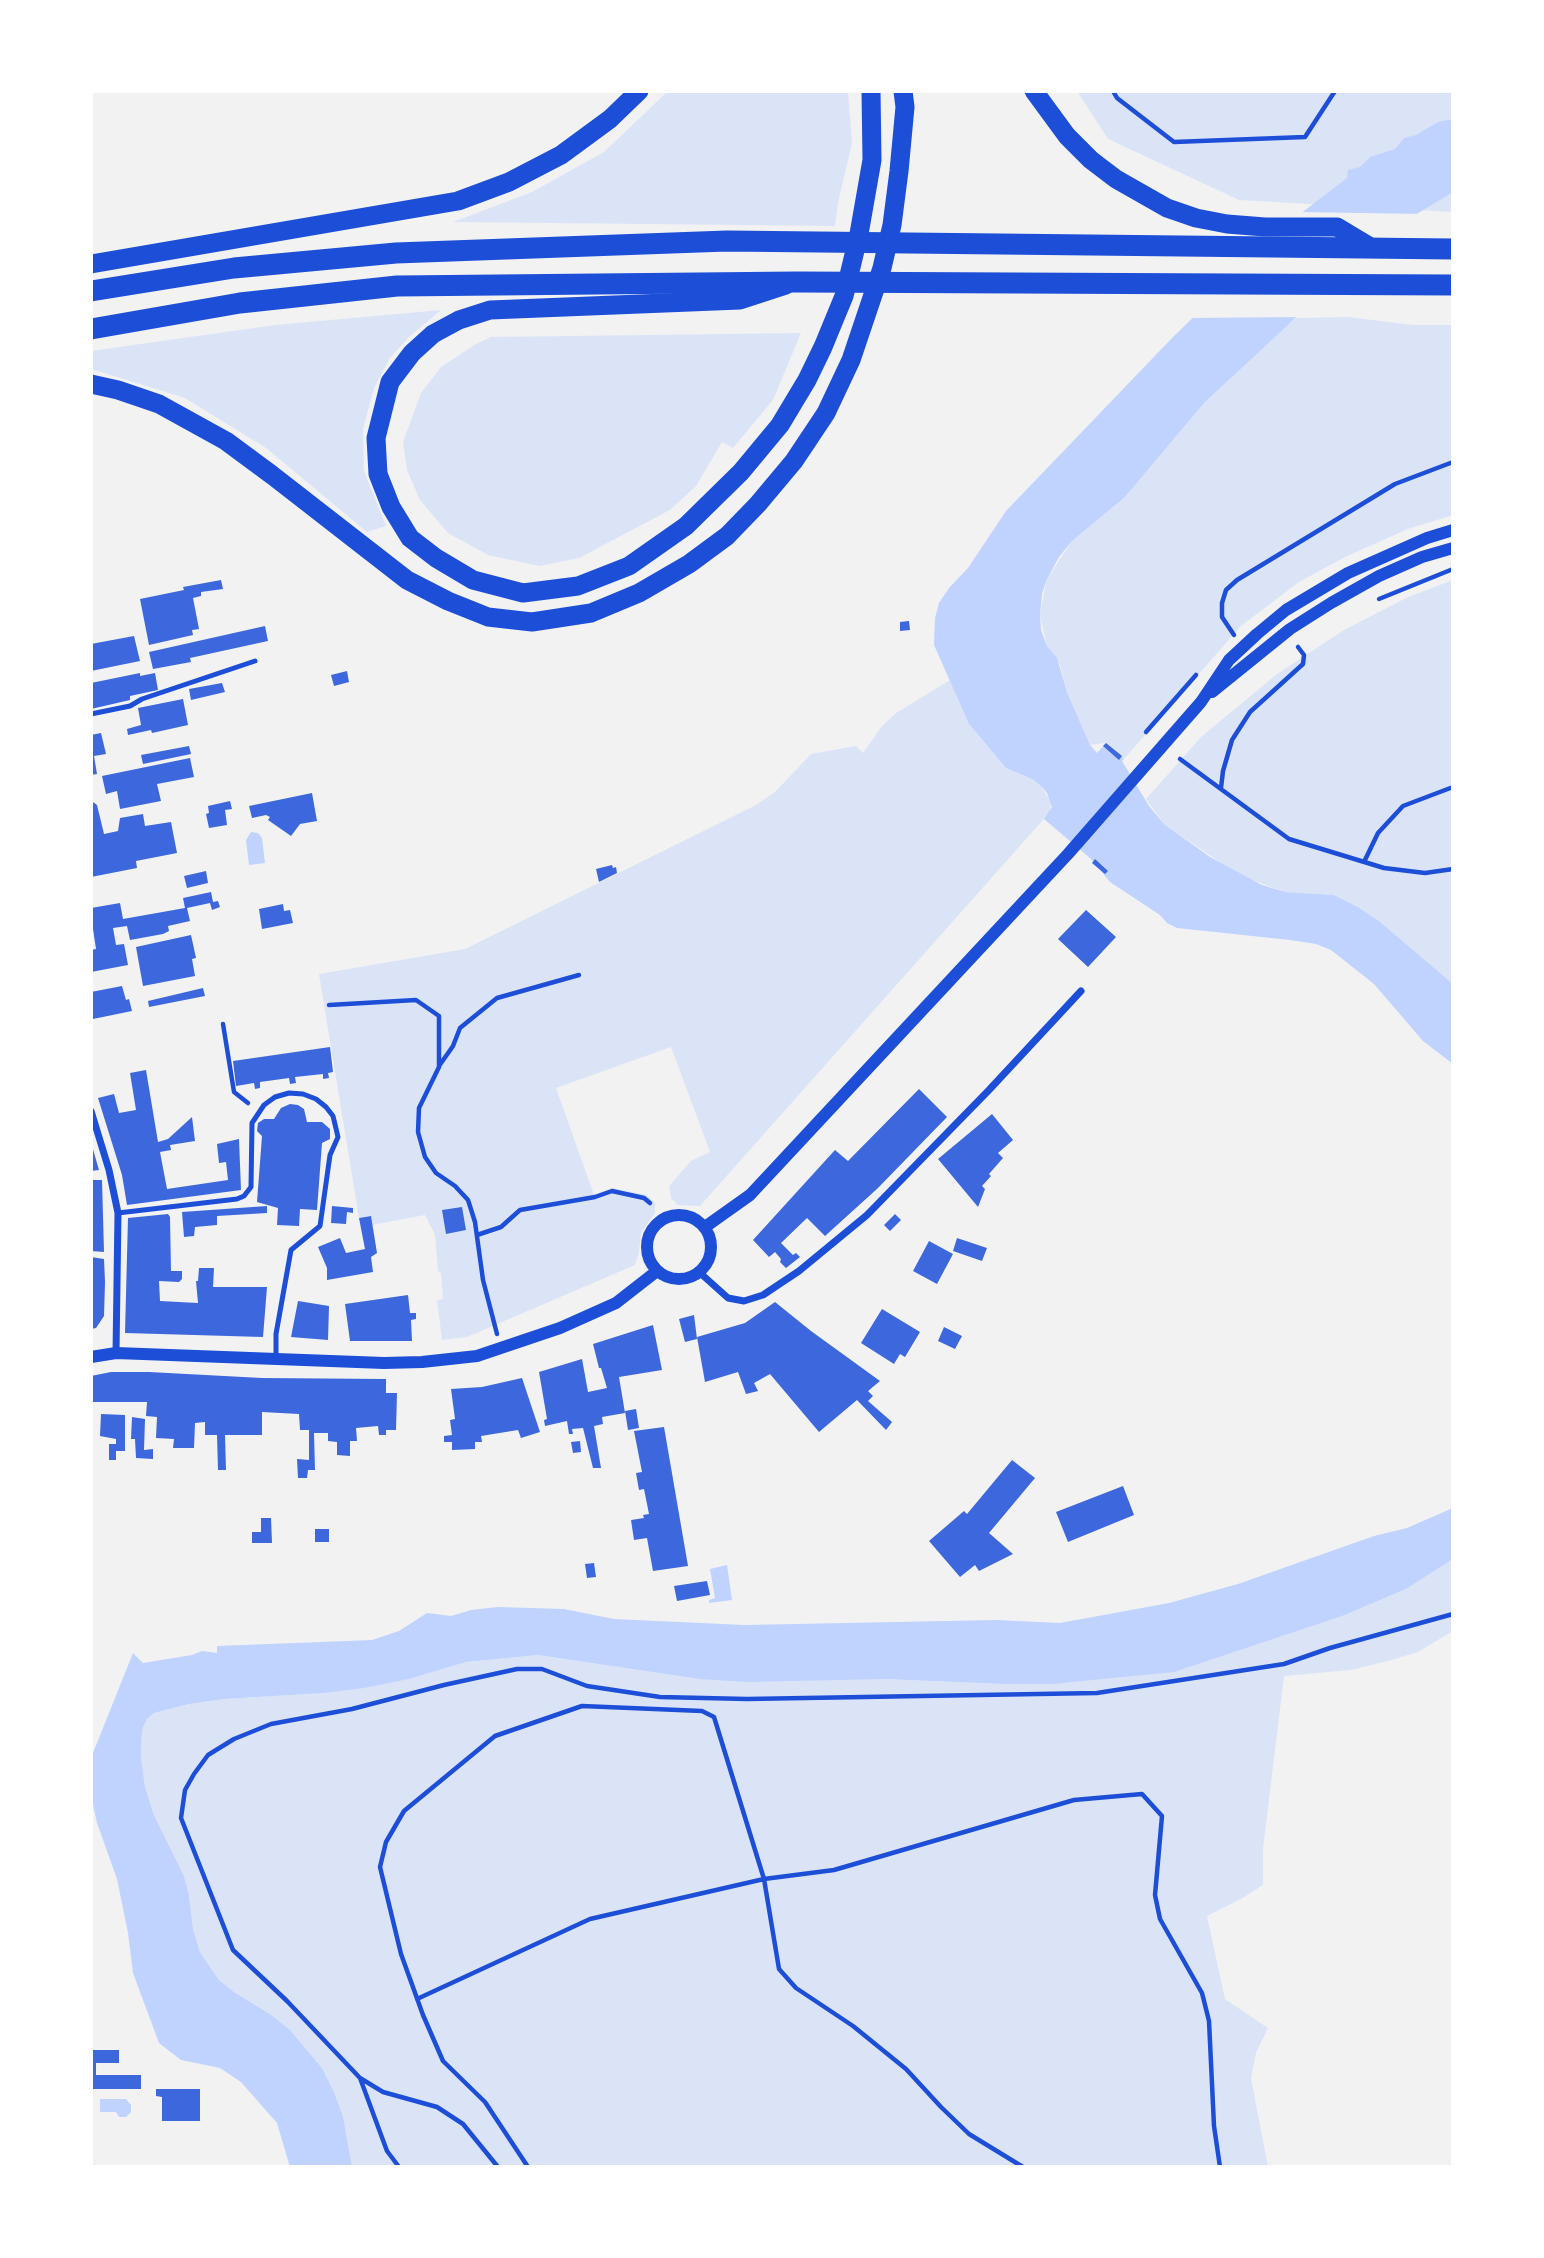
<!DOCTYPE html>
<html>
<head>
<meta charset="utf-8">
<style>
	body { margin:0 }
	#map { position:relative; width:1544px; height:2258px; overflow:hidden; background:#f2f2f2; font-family:"DejaVu Sans",sans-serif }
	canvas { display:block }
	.frame { position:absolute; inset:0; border:93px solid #fff; pointer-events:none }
</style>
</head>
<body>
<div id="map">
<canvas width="1544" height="2258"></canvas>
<div class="frame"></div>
</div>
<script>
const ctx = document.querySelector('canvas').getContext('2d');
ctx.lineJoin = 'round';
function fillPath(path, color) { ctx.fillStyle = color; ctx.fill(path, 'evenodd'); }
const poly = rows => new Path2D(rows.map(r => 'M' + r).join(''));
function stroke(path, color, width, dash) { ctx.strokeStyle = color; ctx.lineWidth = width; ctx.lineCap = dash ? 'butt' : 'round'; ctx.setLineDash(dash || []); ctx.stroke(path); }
fillPath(poly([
	[668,91,848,91,852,143,838,203,835,226,453,222,532,192,604,152],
	[1077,91,1453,91,1453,212,1239,200,1108,139],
	[441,310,409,337,390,358,374,388,363,429,364,471,386,526,367,532,266,448,185,398,91,369,91,351,275,325],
	[1348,317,1413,325,1453,325,1453,515,1408,529,1345,557,1299,582,1241,626,1124,759,1106,743,1090,745,1067,692,1060,665,1047,646,1040,615,1046,581,1071,542,1125,497,1205,402,1281,330,1296,318],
	[801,333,773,400,733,448,722,442,696,486,670,510,579,558,539,566,488,555,448,533,420,500,407,470,403,442,421,393,441,367,476,344,491,337],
	[1453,580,1453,984,1379,921,1358,907,1334,895,1284,892,1237,874,1164,824,1146,799,1201,737,1277,674,1344,630,1408,597],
	[950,680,969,724,1006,768,1032,779,1040,785,1051,802,1050,812,700,1206,678,1205,671,1198,669,1186,691,1161,710,1152,671,1047,556,1088,594,1195,612,1188,647,1195,655,1203,655,1213,641,1233,639,1252,635,1265,467,1337,442,1340,437,1300,443,1299,441,1273,438,1271,435,1235,425,1215,372,1225,370,1216,359,1218,319,974,465,949,756,805,775,792,811,754,856,746,863,753,882,726,896,713],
	[1453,1559,1453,1631,1418,1652,1388,1661,1351,1670,1284,1676,1263,1849,1263,1885,1241,1899,1207,1916,1225,1999,1268,2028,1256,2053,1251,2078,1268,2167,352,2167,343,2116,334,2092,322,2068,290,2030,270,2014,234,1992,219,1980,200,1952,193,1929,189,1895,184,1876,154,1815,145,1787,141,1757,142,1730,147,1719,154,1713,189,1704,225,1699,324,1693,409,1679,466,1662,538,1655,699,1679,884,1679,1003,1684,1052,1684,1278,1635,1345,1615,1406,1589]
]), '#dbe4f7');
fillPath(poly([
	[1453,119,1453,192,1390,230,1205,402,1125,497,1071,542,1059,557,1046,581,1042,594,1040,615,1041,630,1047,646,1057,658,1067,692,1090,745,1097,753,1106,743,1124,759,1122,761,1149,806,1164,824,1210,857,1262,885,1285,892,1334,895,1358,907,1379,921,1453,984,1453,1064,1423,1041,1374,984,1331,950,1316,944,1290,940,1177,928,1167,923,1160,915,1110,882,1091,859,1044,819,1052,807,1047,793,1040,785,1032,779,1006,768,969,724,934,645,935,618,939,603,949,588,968,568,1006,511,1173,337,1300,214,1347,178,1348,170,1360,167,1370,157,1395,149,1404,138,1416,135,1438,122],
	[251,832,258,833,262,838,265,863,249,865,246,840],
	[1453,1508,1453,1559,1406,1589,1345,1615,1174,1672,1052,1684,1003,1684,884,1679,748,1682,699,1679,538,1655,466,1662,409,1679,364,1688,324,1693,225,1699,189,1704,154,1713,147,1719,142,1730,141,1757,145,1787,154,1815,184,1876,189,1895,193,1929,200,1952,219,1980,234,1992,270,2014,290,2030,322,2068,334,2092,343,2116,352,2167,290,2167,277,2123,241,2082,220,2068,181,2060,159,2043,133,1973,128,1933,117,1879,97,1823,91,1795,91,1758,133,1653,143,1663,192,1655,202,1651,217,1653,217,1646,372,1640,399,1631,427,1613,451,1616,471,1610,498,1607,564,1609,614,1619,744,1625,996,1620,1060,1623,1169,1603,1238,1584,1374,1536,1407,1528],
	[727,1565,732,1600,709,1603,709,1600,715,1598,710,1569],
	[100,2099,126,2099,131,2105,131,2112,126,2117,119,2117,116,2112,100,2112]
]), '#bfd3fe');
fillPath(poly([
	[1297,212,1423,214,1392,233,1301,317,1188,318]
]), '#f2f2f2');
fillPath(poly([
	[221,580,223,589,201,592,201,596,193,598,199,629,192,630,193,635,149,645,140,599,184,590,183,587],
	[909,621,910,630,900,631,900,622],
	[265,626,268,641,190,658,191,662,153,669,149,652],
	[134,636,140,661,91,671,91,644],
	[347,671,349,682,334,686,331,675],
	[140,673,140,676,155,673,158,690,130,696,130,700,91,709,91,683],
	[222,683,225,692,191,700,189,689],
	[183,699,188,725,152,733,151,730,128,735,127,729,141,725,138,708],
	[101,733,106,754,94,756,97,774,91,775,91,735],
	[1106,743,1122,756,1119,760,1103,746],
	[189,746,191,754,143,764,141,755],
	[190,758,194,777,157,784,161,801,120,809,117,791,106,794,102,776],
	[312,793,317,821,300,824,291,836,268,820,270,817,266,815,252,818,249,806],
	[230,801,232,809,225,810,227,825,209,828,206,814,209,813,208,806],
	[93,802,97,805,104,834,118,831,120,818,143,814,145,826,171,822,177,853,136,861,137,868,91,877,91,803],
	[1095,859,1108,871,1105,874,1092,863],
	[612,865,613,868,616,867,617,873,599,882,596,869],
	[206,871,208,883,187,888,184,876],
	[211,892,213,902,218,901,220,907,212,910,210,903,187,908,190,921,168,926,169,931,163,934,130,940,127,926,113,928,116,945,124,944,128,965,91,972,91,950,96,949,93,929,91,929,91,908,120,903,123,919,185,908,183,898],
	[283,904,284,911,290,910,293,923,262,929,259,909],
	[1086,910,1116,937,1088,967,1058,939],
	[191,935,196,958,192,959,195,976,143,986,136,947],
	[122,986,126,1000,129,999,132,1011,93,1019,91,992],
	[203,988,205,996,149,1007,148,1001],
	[330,1047,333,1072,328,1073,329,1078,323,1079,323,1074,295,1077,296,1083,290,1084,289,1078,260,1082,260,1088,255,1089,254,1083,236,1086,233,1061],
	[146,1070,158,1142,168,1139,192,1117,195,1141,170,1145,171,1150,160,1152,167,1189,228,1180,226,1162,219,1163,217,1144,239,1139,241,1190,127,1205,122,1175,98,1098,114,1094,119,1113,136,1110,130,1073],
	[919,1089,947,1117,878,1188,825,1236,807,1218,781,1243,793,1255,796,1253,800,1257,786,1268,780,1262,781,1259,775,1252,769,1257,753,1240,835,1150,848,1161],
	[290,1104,298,1105,304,1109,307,1122,322,1122,330,1129,330,1139,322,1143,317,1210,300,1209,299,1226,277,1225,278,1208,257,1202,262,1136,257,1131,258,1123,264,1119,274,1119,281,1108],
	[992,1114,1013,1140,998,1153,1003,1158,989,1174,991,1176,982,1186,985,1189,978,1207,938,1159],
	[91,1146,92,1146,99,1170,91,1171],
	[91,1180,102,1180,104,1252,91,1251],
	[267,1206,267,1213,217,1216,217,1225,195,1227,194,1236,184,1237,182,1212],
	[332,1206,353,1208,353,1213,347,1212,346,1224,331,1223],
	[462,1207,466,1230,446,1234,442,1210],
	[168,1214,170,1217,171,1271,182,1271,182,1279,179,1282,159,1281,160,1301,198,1303,196,1281,198,1281,199,1268,214,1268,213,1287,267,1287,263,1337,125,1333,128,1218],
	[895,1214,901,1220,890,1231,884,1225],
	[371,1216,377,1253,371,1257,373,1272,327,1280,327,1268,318,1247,340,1238,346,1253,365,1249,359,1218],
	[957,1238,987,1248,982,1261,953,1251],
	[929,1241,953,1254,937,1284,913,1271],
	[91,1257,104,1259,105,1282,104,1316,96,1328,91,1329],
	[408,1295,410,1313,416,1313,416,1319,411,1320,412,1341,350,1341,345,1304],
	[298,1301,329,1306,328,1340,291,1337],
	[775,1302,811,1331,880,1381,868,1391,873,1396,868,1401,892,1422,886,1430,857,1400,819,1432,770,1374,754,1383,758,1391,746,1394,738,1372,705,1382,697,1337,745,1323],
	[882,1309,920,1332,905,1357,900,1354,894,1364,861,1343],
	[694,1315,697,1339,685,1342,679,1319],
	[653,1325,662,1370,619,1377,625,1413,602,1417,603,1424,594,1426,601,1468,593,1468,583,1428,572,1429,573,1434,569,1434,567,1421,545,1426,544,1420,547,1419,539,1372,582,1359,588,1392,607,1388,601,1368,599,1368,593,1344],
	[944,1327,962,1336,955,1349,938,1341],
	[111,1372,149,1372,262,1378,386,1379,386,1393,397,1393,396,1430,386,1430,386,1435,379,1435,378,1426,356,1428,357,1441,350,1441,350,1456,337,1455,337,1442,328,1441,328,1433,314,1433,315,1470,308,1470,307,1478,298,1478,297,1459,309,1460,309,1430,300,1430,299,1414,262,1412,262,1435,225,1435,226,1470,218,1470,217,1435,205,1435,205,1422,195,1423,194,1448,173,1448,174,1439,156,1438,157,1417,146,1416,147,1402,91,1402,91,1376],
	[522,1378,540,1432,521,1438,518,1430,481,1436,482,1442,475,1442,475,1449,452,1450,452,1442,444,1442,444,1436,452,1435,450,1420,455,1419,451,1389,482,1387],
	[636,1409,639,1428,628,1430,625,1411],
	[101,1414,125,1415,125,1451,116,1451,116,1460,109,1460,109,1444,116,1444,116,1439,100,1436],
	[132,1417,145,1419,144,1450,153,1449,153,1459,136,1458,135,1439,131,1439],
	[664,1427,688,1566,653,1571,647,1538,634,1540,631,1520,644,1518,643,1515,649,1514,644,1489,639,1490,636,1473,642,1472,634,1431],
	[580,1441,581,1452,573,1453,571,1442],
	[1012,1460,1035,1478,989,1533,1013,1554,979,1571,975,1565,960,1577,929,1541,964,1511,967,1514],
	[1123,1486,1134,1515,1068,1542,1056,1512],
	[261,1518,271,1518,272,1543,252,1543,252,1532,261,1532],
	[315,1529,329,1529,329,1542,315,1542],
	[594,1563,596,1577,587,1578,585,1564],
	[707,1581,710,1595,677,1601,674,1586],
	[91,2050,119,2050,119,2063,96,2063,96,2075,141,2075,141,2089,93,2089],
	[156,2089,200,2089,200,2121,162,2121,162,2097,156,2096]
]), '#3d67dc');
stroke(poly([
	[1113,91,1117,98,1174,142,1305,137,1335,91],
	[1379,599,1453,569],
	[1234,635,1222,617,1222,603,1226,590,1237,580,1395,484,1453,462],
	[1146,732,1196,675],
	[1180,759,1289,839,1384,868,1425,873,1453,869],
	[1221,788,1223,771,1232,740,1250,712,1303,664,1304,655,1298,647],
	[1364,862,1378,833,1403,806,1453,787],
	[329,1005,416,1000,439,1016,439,1067,419,1108,418,1132,425,1157,436,1173,455,1186,468,1200,475,1222,483,1280,497,1334],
	[223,1024,234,1092,248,1103],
	[439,1066,453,1046,460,1028,497,998,579,975],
	[477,1235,501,1227,520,1210,595,1197,612,1191,644,1198,650,1203],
	[417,1999,590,1919,764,1879,834,1870,1074,1800,1142,1794,1162,1816,1155,1895,1160,1919,1202,1993,1209,2021,1214,2126,1220,2167],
	[360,2078,383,2092,437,2107,463,2124,498,2167],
	[399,2167,387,2151,360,2078,287,2001,233,1950,181,1818,185,1790,194,1774,208,1755,234,1739,271,1724,352,1709,444,1685,517,1669,542,1669,587,1686,660,1697,747,1699,1097,1693,1284,1664,1330,1648,1453,1614],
	[528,2167,485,2102,443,2061,423,2015,401,1954,380,1867,386,1842,404,1811,495,1736,582,1706,702,1711,714,1717,764,1879,779,1969,796,1988,853,2026,906,2069,941,2107,969,2134,1023,2167]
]), '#1d4ed8', 4.5);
stroke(poly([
	[91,714,130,706,142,699,255,661],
	[118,1213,237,1199,244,1196,251,1187,252,1123,264,1105,275,1097,289,1093,303,1094,316,1099,326,1107,333,1116,338,1137,330,1155,320,1226,291,1250,276,1334,276,1360]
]), '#1d4ed8', 5);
stroke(poly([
	[91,1111,109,1170,118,1213,116,1353],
	[699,1272,728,1298,744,1301,763,1295,799,1271,867,1215,989,1090,1081,991]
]), '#1d4ed8', 7);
stroke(poly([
	[1212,692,1290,629,1331,603,1379,576,1422,557,1453,548],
	'647 1247a32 32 0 1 1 64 0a32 32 0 1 1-64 0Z',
	[705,1227,750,1195,1068,854,1201,702,1229,660,1257,634,1286,610,1348,573,1427,538,1453,530],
	[91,1357,116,1353,384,1363,422,1362,477,1356,560,1328,616,1303,657,1271]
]), '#1d4ed8', 12);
stroke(poly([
	[1034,91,1067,136,1091,160,1116,179,1167,208,1196,218,1227,224,1265,227,1337,227,1372,248],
	[91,264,458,201,509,182,561,155,610,119,639,91],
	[786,285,740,300,490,310,459,320,433,334,412,353,390,382,376,438,378,474,391,507,410,538,436,558,473,580,523,593,578,586,629,566,686,526,741,472,780,425,807,380,823,347,844,296,859,234,872,160,871,91],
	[91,384,118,390,159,404,226,441,272,475,407,580,448,601,488,617,532,622,591,613,639,593,689,564,727,536,758,504,794,461,826,413,851,360,882,268,892,225,899,171,905,107,903,91]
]), '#1d4ed8', 19);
stroke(poly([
	[91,291,234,268,396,253,727,241,1453,249],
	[91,329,240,303,397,286,797,282,1453,285]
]), '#1d4ed8', 21);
</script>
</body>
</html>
